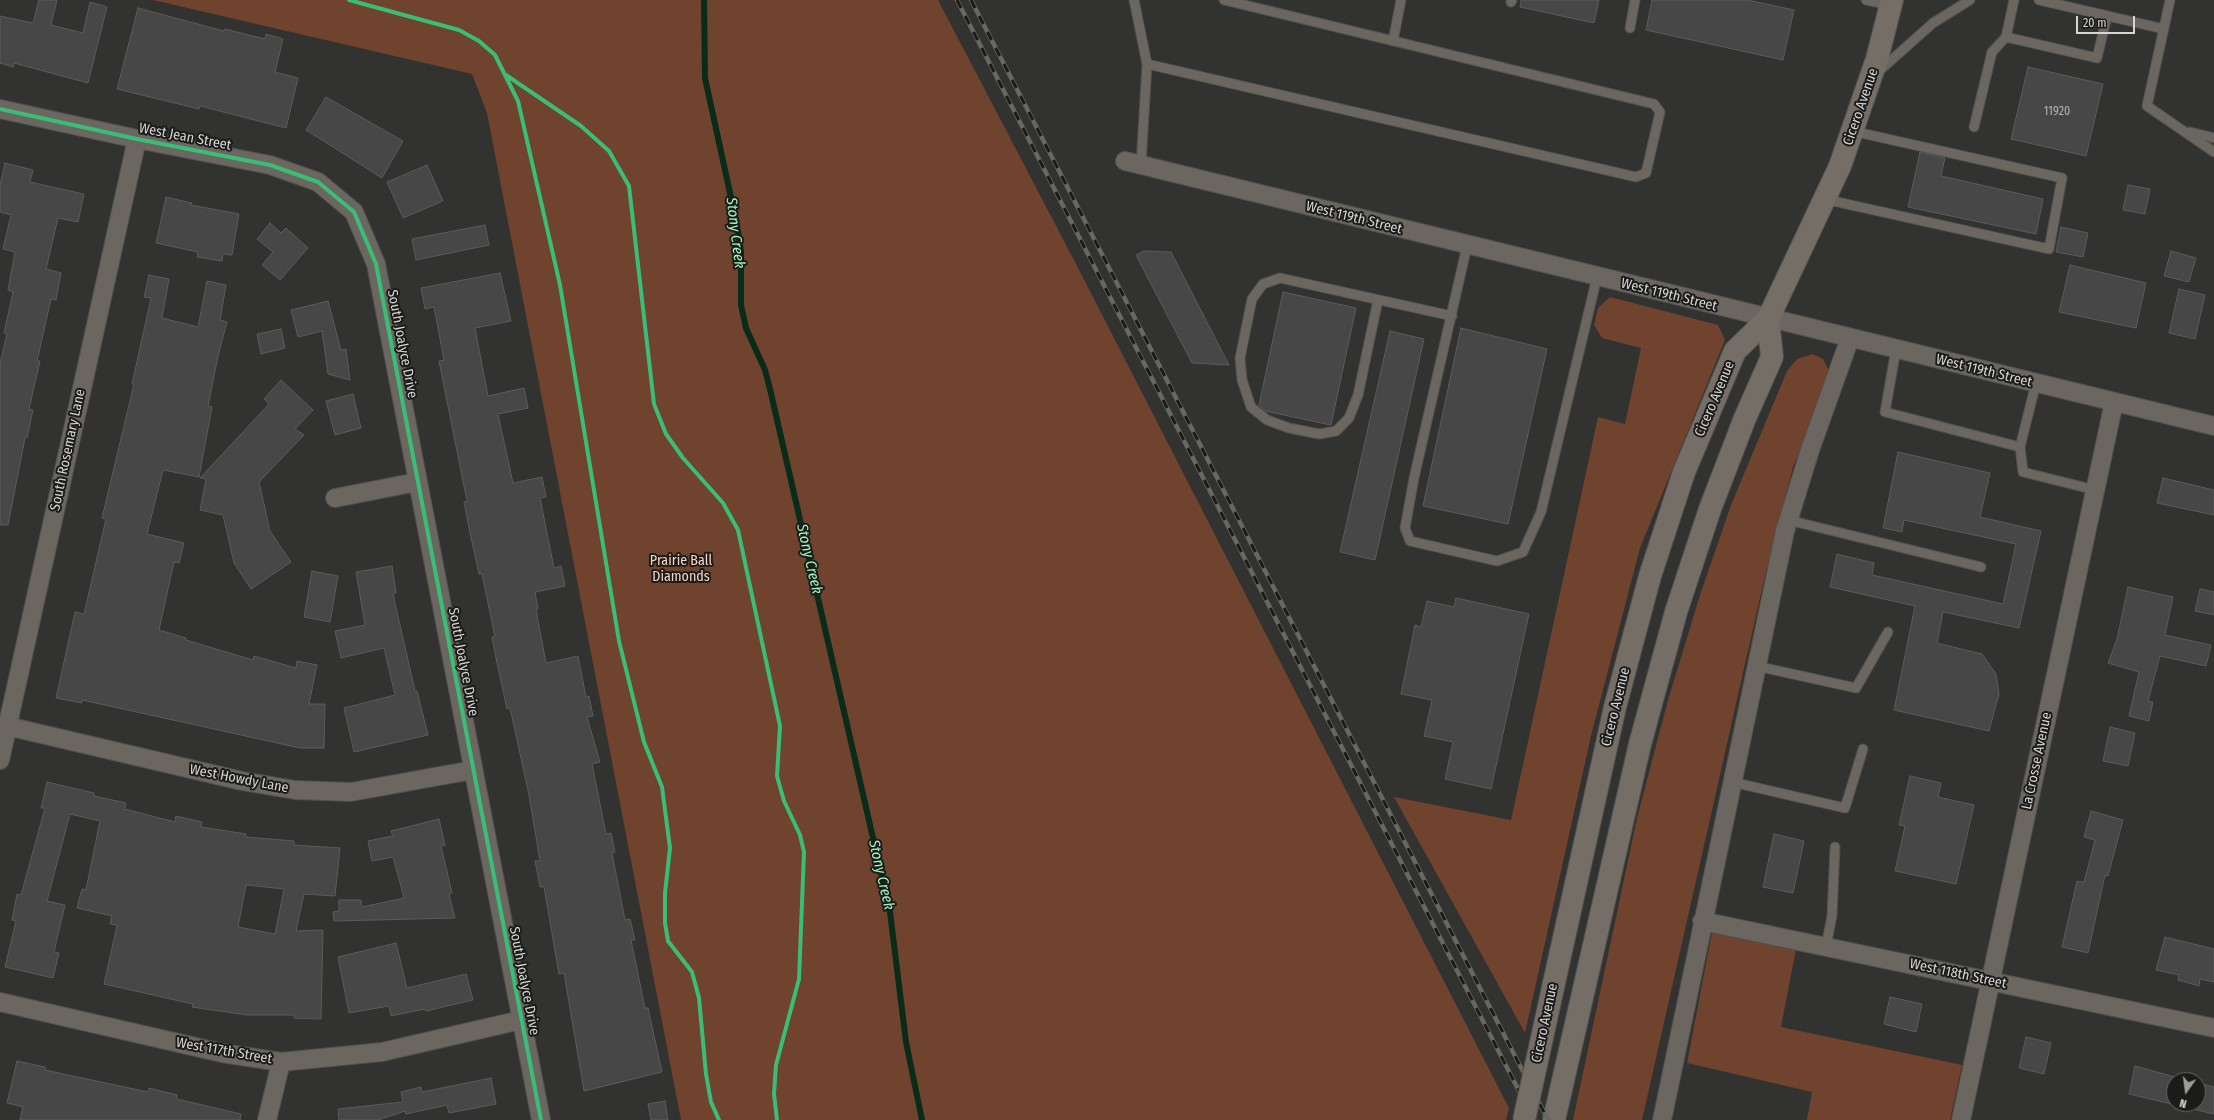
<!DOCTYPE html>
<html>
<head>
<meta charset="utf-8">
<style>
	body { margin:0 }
	#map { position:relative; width:2214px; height:1120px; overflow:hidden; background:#323231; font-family:"Fira Sans Condensed",sans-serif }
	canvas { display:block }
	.north { position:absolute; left:2166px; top:1072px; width:40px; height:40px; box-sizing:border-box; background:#1b1b19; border:1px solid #666664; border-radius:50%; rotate:194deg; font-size:11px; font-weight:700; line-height:16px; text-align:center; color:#d6d6d4 }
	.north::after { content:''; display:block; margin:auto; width:14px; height:18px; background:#9d9d9b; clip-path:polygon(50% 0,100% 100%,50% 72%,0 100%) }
	.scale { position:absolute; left:2076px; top:16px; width:59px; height:18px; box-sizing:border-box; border:2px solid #d6d6d4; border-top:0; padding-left:5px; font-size:12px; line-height:14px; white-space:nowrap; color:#d6d6d4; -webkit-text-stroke:3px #1b1b19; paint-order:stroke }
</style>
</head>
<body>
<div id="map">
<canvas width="2214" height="1120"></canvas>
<div class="north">N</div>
<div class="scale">20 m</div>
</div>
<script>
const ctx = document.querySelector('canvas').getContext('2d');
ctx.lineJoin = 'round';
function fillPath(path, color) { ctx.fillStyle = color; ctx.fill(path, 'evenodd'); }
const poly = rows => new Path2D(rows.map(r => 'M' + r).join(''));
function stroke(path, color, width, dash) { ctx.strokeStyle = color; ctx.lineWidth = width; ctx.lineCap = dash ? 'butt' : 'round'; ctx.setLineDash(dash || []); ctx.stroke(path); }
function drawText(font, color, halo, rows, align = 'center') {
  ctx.font = font + ' "Fira Sans Condensed",sans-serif'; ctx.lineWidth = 4; ctx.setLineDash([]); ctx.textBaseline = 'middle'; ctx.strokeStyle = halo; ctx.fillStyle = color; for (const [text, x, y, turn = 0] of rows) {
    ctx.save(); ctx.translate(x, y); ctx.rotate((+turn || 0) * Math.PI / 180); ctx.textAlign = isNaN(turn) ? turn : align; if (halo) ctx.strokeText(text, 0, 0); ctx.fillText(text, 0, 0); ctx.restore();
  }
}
fillPath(poly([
	[153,0,938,0,1076,264,1509,1108,1506,1120,681,1120,487,113,472,74],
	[1610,297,1718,325,1725,340,1640,548,1591,736,1525,1033,1394,797,1511,820,1598,417,1625,424,1641,348,1602,338,1594,325,1598,308],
	[1813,354,1823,359,1829,371,1826,389,1793,467,1764,580,1642,1120,1573,1120,1637,818,1668,700,1700,595,1731,505,1787,371,1797,359],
	[1712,932,1796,949,1781,1027,1962,1065,1950,1120,1807,1120,1812,1092,1687,1063]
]), '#6f432d');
stroke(poly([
	[704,0,705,78,737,225,741,252,741,305,746,328,765,370,770,389,890,912,906,1042,922,1120]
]), '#0b2b19', 6);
const building = poly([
	[39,0,57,0,51,25,83,33,90,2,107,7,88,83,14,63,13,67,0,63,0,16,33,23,39,0],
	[1521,0,1599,0,1594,23,1520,7,1521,0],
	[1652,0,1748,0,1794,10,1783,60,1646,30,1652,0],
	[138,8,224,31,225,29,265,39,266,34,283,39,275,72,298,78,286,128,200,106,199,109,117,89,138,8],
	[2028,67,2103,84,2086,156,2011,139,2028,67],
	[326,97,403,141,382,178,306,130,326,97],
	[1920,152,1945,158,1941,176,2043,199,2036,234,1908,207,1920,152],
	[5,163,33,170,30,182,84,194,78,222,58,218,46,269,61,273,56,300,51,299,37,361,40,361,29,409,33,410,27,438,25,438,8,525,0,525,0,363,7,334,4,333,13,292,8,290,15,252,3,249,11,215,0,212,0,185,5,163],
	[427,165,443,201,403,218,387,182,427,165],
	[2128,185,2150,189,2145,214,2123,210,2128,185],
	[166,197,192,203,191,205,239,214,232,255,223,254,222,261,197,257,198,252,156,243,166,197],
	[270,223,281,233,286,228,308,248,280,280,262,265,273,252,257,239,270,223],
	[485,225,489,245,416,260,412,239,485,225],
	[2061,227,2088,233,2083,257,2056,252,2061,227],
	[1144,251,1171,252,1229,365,1192,363,1136,255,1144,251],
	[2171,251,2196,258,2189,282,2164,276,2171,251],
	[2070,265,2146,283,2136,328,2059,312,2070,265],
	[500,273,511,321,475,328,488,396,524,388,528,408,498,414,513,483,542,477,546,497,540,498,554,568,561,566,565,586,535,592,538,609,536,610,546,663,578,656,586,697,589,696,593,716,587,717,600,762,592,764,606,834,611,833,615,852,612,853,625,920,630,919,635,940,631,940,645,1008,648,1008,662,1072,584,1091,564,973,559,974,544,887,540,887,535,861,540,861,529,795,510,708,507,709,497,663,492,637,495,637,482,574,479,574,469,528,464,502,467,501,439,361,444,360,434,307,425,309,421,288,500,273],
	[149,275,169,279,162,318,198,327,207,281,226,285,220,320,227,322,218,356,208,406,212,407,199,477,163,470,147,534,184,543,179,563,174,562,159,630,186,638,186,640,253,660,254,656,296,668,297,661,317,665,309,704,325,704,324,748,300,748,82,700,82,703,56,698,75,612,84,614,106,519,102,518,134,384,132,384,151,298,144,297,149,275],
	[2179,289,2205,295,2195,339,2169,333,2179,289],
	[1283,292,1356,308,1331,425,1265,411,1259,405,1283,292],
	[328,301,341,350,346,349,350,380,328,374,322,331,298,337,291,310,328,301],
	[1461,328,1547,349,1508,524,1423,506,1461,328],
	[281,329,285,348,261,354,257,334,281,329],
	[1390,331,1424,339,1375,560,1340,552,1390,331],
	[281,380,313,410,295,429,304,435,259,482,270,531,291,562,251,589,234,563,223,515,200,510,206,479,200,478,269,404,264,399,281,380],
	[353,394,361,428,335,435,326,401,353,394],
	[1898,452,1990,473,1980,517,2041,531,2019,628,1943,612,1937,643,1982,654,1996,674,1999,694,1989,731,1894,710,1915,606,1830,587,1837,554,1874,563,1872,575,2003,604,2016,544,1904,520,1902,532,1883,528,1898,452],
	[2163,478,2214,490,2214,515,2157,503,2163,478],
	[392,566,396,593,393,594,415,691,417,691,428,735,354,752,344,708,395,695,384,648,341,658,335,631,365,625,356,572,392,566],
	[312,571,338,576,330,622,304,617,312,571],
	[2128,587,2173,597,2165,635,2211,645,2206,666,2160,656,2148,701,2153,702,2149,721,2129,716,2139,672,2108,663,2117,639,2128,587],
	[2200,589,2214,592,2214,615,2195,611,2200,589],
	[1456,598,1529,614,1491,789,1445,779,1453,742,1424,736,1432,700,1401,694,1415,625,1421,627,1427,601,1454,607,1456,598],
	[2110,727,2135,733,2128,766,2103,761,2110,727],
	[1910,776,1941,783,1938,797,1974,805,1956,884,1895,871,1905,826,1899,825,1910,776],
	[47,782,94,793,94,796,126,803,125,809,175,822,176,816,202,822,201,827,246,834,246,837,294,841,294,845,340,848,335,896,304,894,296,931,323,930,321,1019,294,1018,294,1015,247,1015,192,1007,193,1004,104,984,117,925,110,924,112,916,77,908,82,889,86,890,100,821,70,814,47,901,65,905,54,952,59,953,53,978,5,967,16,921,12,920,17,894,21,895,45,808,41,808,47,782],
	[246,885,284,889,275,934,238,927,246,885],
	[2091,811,2123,820,2108,876,2105,875,2088,953,2062,947,2077,881,2084,882,2095,840,2084,837,2091,811],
	[439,819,445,845,441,846,452,893,449,894,455,918,334,921,333,912,339,911,339,900,361,900,362,907,404,898,393,857,372,861,368,841,393,836,391,831,439,819],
	[1774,834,1804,841,1793,893,1763,887,1774,834],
	[2165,937,2214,949,2214,982,2200,979,2199,986,2178,980,2179,975,2156,970,2165,937],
	[396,943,407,988,466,974,473,1000,426,1011,425,1009,391,1016,389,1006,349,1013,338,957,396,943],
	[1890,997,1922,1004,1916,1032,1884,1024,1890,997],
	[2026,1037,2051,1043,2044,1074,2019,1068,2026,1037],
	[17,1061,45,1067,45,1070,101,1082,148,1092,149,1088,177,1095,177,1099,241,1114,240,1120,20,1120,23,1107,7,1103,17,1061],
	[2135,1066,2186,1080,2174,1080,2174,1104,2198,1104,2198,1083,2214,1087,2214,1114,2129,1094,2135,1066],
	[491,1078,496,1104,449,1113,447,1105,406,1114,405,1111,378,1120,339,1120,338,1109,403,1102,401,1092,421,1087,422,1092,491,1078],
	[665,1101,668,1120,651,1120,648,1104,665,1101]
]);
fillPath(building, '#464746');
stroke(building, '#5b5c5a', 1);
const service = poly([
	[1134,0,1147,64,1141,165],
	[1866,0,1891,5],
	[2039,0,2164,29],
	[2170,0,2147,106,2214,152],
	[1511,2,1512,0],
	[1630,28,1635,0],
	[2006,37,2097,58,2107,16],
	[1393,41,1401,0],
	[1147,64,1636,177,1646,173,1660,112,1654,104,1224,0],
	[1878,72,1933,23,1970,0],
	[1974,127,1992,52,2006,37,2014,0],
	[2190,132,2214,138],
	[1824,199,2049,249,2062,178,1852,131],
	[1467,246,1414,478,1405,528,1410,541,1497,561,1523,552,1541,512,1597,277],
	[1378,300,1358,395,1349,418,1336,431,1319,434,1289,428,1267,420,1251,407,1242,380,1240,358,1252,299,1263,284,1280,278,1452,316],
	[1896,349,1885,412,2020,447,2036,383],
	[2020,447,2023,472,2095,490],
	[1788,520,1981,567],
	[1756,666,1856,688,1888,632],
	[1732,782,1845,808,1863,749],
	[1826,946,1832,916,1835,847]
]);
const minor = poly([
	[0,109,137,139,270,165,318,182,354,212,376,264,541,1120],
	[1125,161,2214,426],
	[335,498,417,482],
	[7,726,242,781,295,790,351,792,473,770],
	[0,760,137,139],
	[1702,921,2214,1028],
	[0,1002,222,1053,281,1062,382,1052,521,1020],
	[267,1120,281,1062],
	[1662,1120,1785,531,1810,450,1850,338],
	[1961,1120,2114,402]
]);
const primary = poly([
	[1554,983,1615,707,1650,576,1684,472,1735,351,1768,319,1840,166,1877,59,1892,0],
	[1554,1120,1640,744,1676,612,1710,509,1745,418,1772,357,1768,319]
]);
stroke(service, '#50504e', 11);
stroke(minor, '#50504e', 20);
stroke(primary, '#50504e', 24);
stroke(service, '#6b665f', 9);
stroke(minor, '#6b665f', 18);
stroke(primary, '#756e67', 22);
const rail = poly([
	[957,0,1534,1120],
	[971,0,1548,1120]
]);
stroke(rail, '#696763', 4.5);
stroke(rail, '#1b1b19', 3, [9]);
const primaryBridge = poly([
	[1524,1120,1554,983]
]);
stroke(primaryBridge, '#50504e', 24, []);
stroke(primaryBridge, '#756e67', 22);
stroke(poly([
	[349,0,459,30,479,41,495,55,518,101,560,285,619,641,644,742,662,787,670,848,665,893,665,923,668,941,692,972,699,998,706,1074,711,1102,719,1120],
	[506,75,581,126,609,151,629,186,654,404,666,434,683,458,723,503,738,530,780,726,777,776,784,801,800,835,804,852,799,979,776,1065,774,1094,777,1120],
	[0,109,137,139,270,165,318,182,354,212,376,264,541,1120]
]), '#3abd76', 4);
drawText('12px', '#b2b2b0', null, [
	["11920",2057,112]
]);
drawText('14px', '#d6d6d4', '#1b1b19', [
	["Cicero Avenue",1861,107,-71],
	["West Jean Street",185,137,11],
	["West 119th Street",1354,218,14],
	["West 119th Street",1669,295,14],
	["South Joalyce Drive",402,344,79],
	["West 119th Street",1984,371,14],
	["Cicero Avenue",1715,399,-67],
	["South Rosemary Lane",68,450,-78],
	["South Joalyce Drive",463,662,79],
	["Cicero Avenue",1616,707,-76],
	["La Crosse Avenue",2037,761,-78],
	["West Howdy Lane",239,779,11],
	["West 118th Street",1958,974,12],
	["South Joalyce Drive",524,981,79],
	["Cicero Avenue",1545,1023,-78],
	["West 117th Street",224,1051,10]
]);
drawText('14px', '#f8d4c2', '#1b1b19', [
	["Prairie Ball",681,561],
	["Diamonds",681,577]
]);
drawText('italic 15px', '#9efac0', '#1b1b19', [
	["Stony Creek",735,233,83],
	["Stony Creek",809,559,77],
	["Stony Creek",881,875,77]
]);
</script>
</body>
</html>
